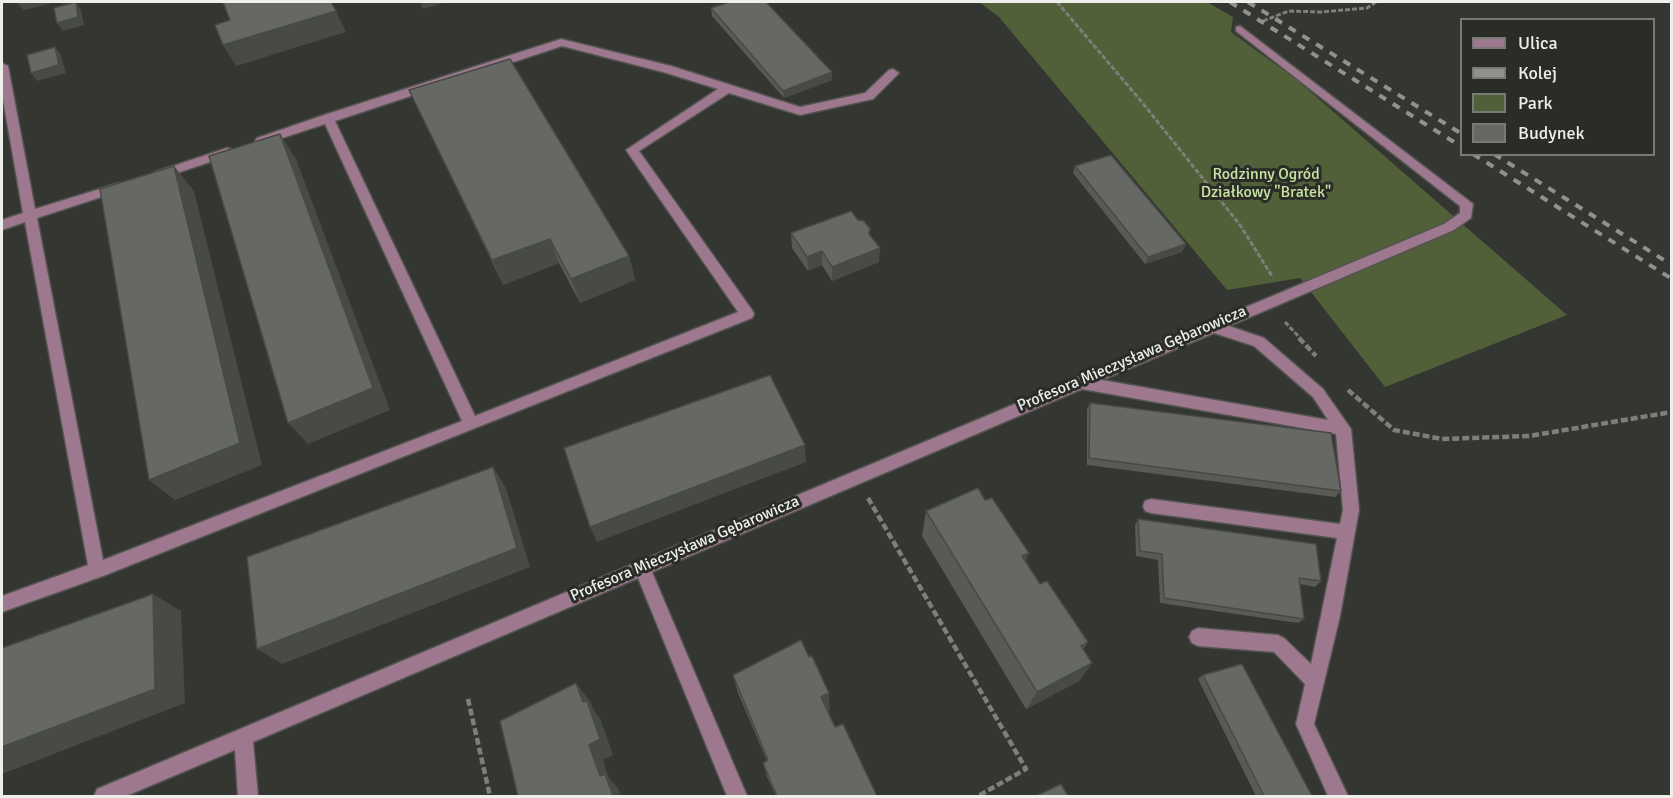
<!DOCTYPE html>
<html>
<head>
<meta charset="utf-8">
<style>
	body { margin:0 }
	#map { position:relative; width:1673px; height:798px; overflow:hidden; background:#343631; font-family:Signika,sans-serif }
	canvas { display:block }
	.frame { position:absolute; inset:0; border:3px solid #edefeb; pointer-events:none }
	.legend { position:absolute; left:1460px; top:18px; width:195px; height:138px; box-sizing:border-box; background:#2a2c27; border:2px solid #787a75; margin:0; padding:8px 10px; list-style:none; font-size:18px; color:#edefeb }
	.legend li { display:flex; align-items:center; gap:12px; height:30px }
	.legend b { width:30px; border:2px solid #787a75 }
</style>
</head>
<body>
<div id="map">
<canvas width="1673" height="798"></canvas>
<div class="frame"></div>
<ul class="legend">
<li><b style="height:8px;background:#9e788e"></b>Ulica</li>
<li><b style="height:8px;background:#90928d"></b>Kolej</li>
<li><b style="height:16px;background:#516039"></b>Park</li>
<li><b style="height:16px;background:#666963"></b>Budynek</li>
</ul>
</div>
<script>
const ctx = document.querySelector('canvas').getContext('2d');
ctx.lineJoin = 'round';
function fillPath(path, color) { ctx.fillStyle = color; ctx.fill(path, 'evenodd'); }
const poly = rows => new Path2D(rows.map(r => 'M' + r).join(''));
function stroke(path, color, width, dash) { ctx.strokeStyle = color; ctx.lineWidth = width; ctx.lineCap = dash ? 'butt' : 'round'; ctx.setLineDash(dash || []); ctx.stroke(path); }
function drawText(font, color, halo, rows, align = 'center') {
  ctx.font = font + ' Signika,sans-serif'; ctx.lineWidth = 6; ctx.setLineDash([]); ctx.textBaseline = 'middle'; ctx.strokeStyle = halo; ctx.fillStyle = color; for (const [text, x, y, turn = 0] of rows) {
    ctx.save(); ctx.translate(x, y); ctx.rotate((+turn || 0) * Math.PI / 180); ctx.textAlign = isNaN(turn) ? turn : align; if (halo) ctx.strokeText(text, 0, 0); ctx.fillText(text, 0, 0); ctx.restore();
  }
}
fillPath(poly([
	[979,2,1207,2,1233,17,1231,32,1297,80,1567,315,1385,387,1300,278,1227,290,999,17]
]), '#516039');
const minor = poly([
	[1240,26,1473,204,1471,218,1454,230,1229,326,1264,338,1323,389,1351,429,1359,510,1340,616,1314,724,1348,796,1328,796,1296,724,1305,684,1274,652,1198,646,1192,643,1189,637,1192,631,1198,628,1278,635,1284,638,1311,664,1337,538,1151,513,1145,511,1143,506,1145,501,1151,499,1340,524,1343,510,1336,434,1082,389,652,572,747,796,727,796,638,578,253,742,258,796,238,796,235,750,126,796,94,796,97,789,1444,224,1460,213,1460,206,1236,31,1236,27,1240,26],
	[1214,333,1254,346,1313,397,1328,420,1102,380,1214,333],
	[561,39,671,66,800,107,865,93,889,70,893,69,899,73,873,99,800,115,729,93,639,151,752,310,754,314,752,318,103,576,2,612,2,596,88,565,25,222,2,230,2,220,23,213,2,94,2,63,8,66,35,209,119,183,125,187,123,190,37,218,103,560,462,421,325,124,261,145,255,141,257,138,324,115,561,39],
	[562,46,663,72,718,89,626,150,738,312,475,416,335,121,562,46],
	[227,148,231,149,231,155,159,179,153,175,155,172,227,148]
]);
stroke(minor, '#52544f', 3);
stroke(poly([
	[1057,2,1141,101,1240,225,1272,276],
	[1263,21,1289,11,1321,12,1367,8,1376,2],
	[1285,322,1301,339]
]), '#7d7f7b', 3, [5, 2]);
stroke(poly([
	[1299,338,1316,356],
	[1348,390,1394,430,1442,439,1529,436,1672,412],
	[868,498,1026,769,978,796],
	[468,699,490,796]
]), '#7d7f7b', 4.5, [7, 3]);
fillPath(minor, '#9e788e');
stroke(poly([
	[1230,2,1462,147],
	[1248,2,1462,134],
	[1473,154,1672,279],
	[1494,154,1672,265]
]), '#90928d', 4, [8, 8]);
fillPath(poly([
	[711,8,832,72,832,80,784,98,712,16],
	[409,90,629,256,635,280,580,303,559,263,503,285],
	[1075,166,1186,244,1182,252,1145,264,1073,173],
	[791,233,870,236,879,262,832,281,822,265,808,271,792,248],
	[1090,403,1341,491,1335,497,1087,465,1087,409],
	[985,500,1029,553,1025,561,1040,584,1088,642,1083,649,1092,663,1079,681,1026,709,922,536,926,511],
	[1138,519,1321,581,1315,587,1300,584,1304,619,1298,623,1160,603,1158,560,1136,556,1135,525],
	[733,675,830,710,827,711,835,727,877,796,776,796,767,777,763,763,767,761,738,693],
	[1203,675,1312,796,1256,796,1198,679]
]), '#585a55');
fillPath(poly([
	[16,2,56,2,24,10],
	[60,2,73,2,62,4],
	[76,2,81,10,84,25,63,31,57,23],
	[420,2,446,2,423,9],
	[336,11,346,32,236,66,223,45],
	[55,47,61,55,66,73,37,81,31,73],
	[832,72,832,80,784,98,783,91],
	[280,134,296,159,390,410,308,444,288,423],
	[174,166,194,191,262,465,175,500,149,480],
	[550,239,559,263,503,285,492,260],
	[1186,244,1182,252,1145,264,1148,257],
	[880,248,879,262,832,281,832,267],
	[822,251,822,265,808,271,807,257],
	[629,256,635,280,580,303,571,279],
	[805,445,806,462,597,542,590,527],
	[493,467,506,488,530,567,282,664,257,649],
	[1029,553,1019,576,1022,556],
	[153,594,181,611,185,703,2,774,2,747],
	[1092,663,1079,681,1026,709,1037,692],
	[576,683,590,701,593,709,600,718,613,755,603,760,609,778,618,788,621,796,613,796,600,776,589,745,583,702],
	[829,693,830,710,822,714,821,697]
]), '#474a45');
const building = poly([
	[76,2,78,17,57,23,54,8,76,2],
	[223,2,331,2,336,11,223,45,215,25,230,20,223,2],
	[730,2,766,2,832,72,783,91,711,8,730,2],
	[55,47,59,65,31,73,27,55,55,47],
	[510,59,629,256,571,279,550,239,492,260,409,90,510,59],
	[280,134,373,388,288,423,209,156,280,134],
	[1111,155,1186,244,1148,257,1075,166,1111,155],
	[174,166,240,443,149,480,100,189,174,166],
	[851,211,858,220,864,221,870,229,869,234,880,248,832,267,822,251,807,257,791,233,851,211],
	[770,375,805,445,590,527,564,448,770,375],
	[1090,403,1331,433,1341,491,1089,458,1090,403],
	[493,467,517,548,257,649,247,557,493,467],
	[978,488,985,500,992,498,1029,553,1022,556,1040,584,1047,581,1088,642,1081,646,1092,663,1037,692,926,511,978,488],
	[1138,519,1316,544,1321,581,1299,578,1304,619,1164,598,1162,554,1140,551,1138,519],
	[153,594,155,689,2,747,2,648,153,594],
	[801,640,809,657,812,656,829,693,821,697,835,727,843,724,877,796,777,796,763,763,768,760,733,675,801,640],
	[1242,664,1312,796,1264,796,1203,675,1242,664],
	[576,683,583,702,587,701,600,739,589,745,600,776,605,774,613,796,518,796,500,721,576,683],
	[1061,784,1068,796,1036,796,1061,784]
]);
fillPath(building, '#666963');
stroke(building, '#474a45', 1.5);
drawText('16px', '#c9e5a1', '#2a2c27', [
	["Rodzinny Ogród",1266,175],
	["Działkowy \"Bratek\"",1266,193]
]);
drawText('16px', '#edefeb', '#2a2c27', [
	["Profesora Mieczysława Gębarowicza",1132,359,-23],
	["Profesora Mieczysława Gębarowicza",685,549,-23]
]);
</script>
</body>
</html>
